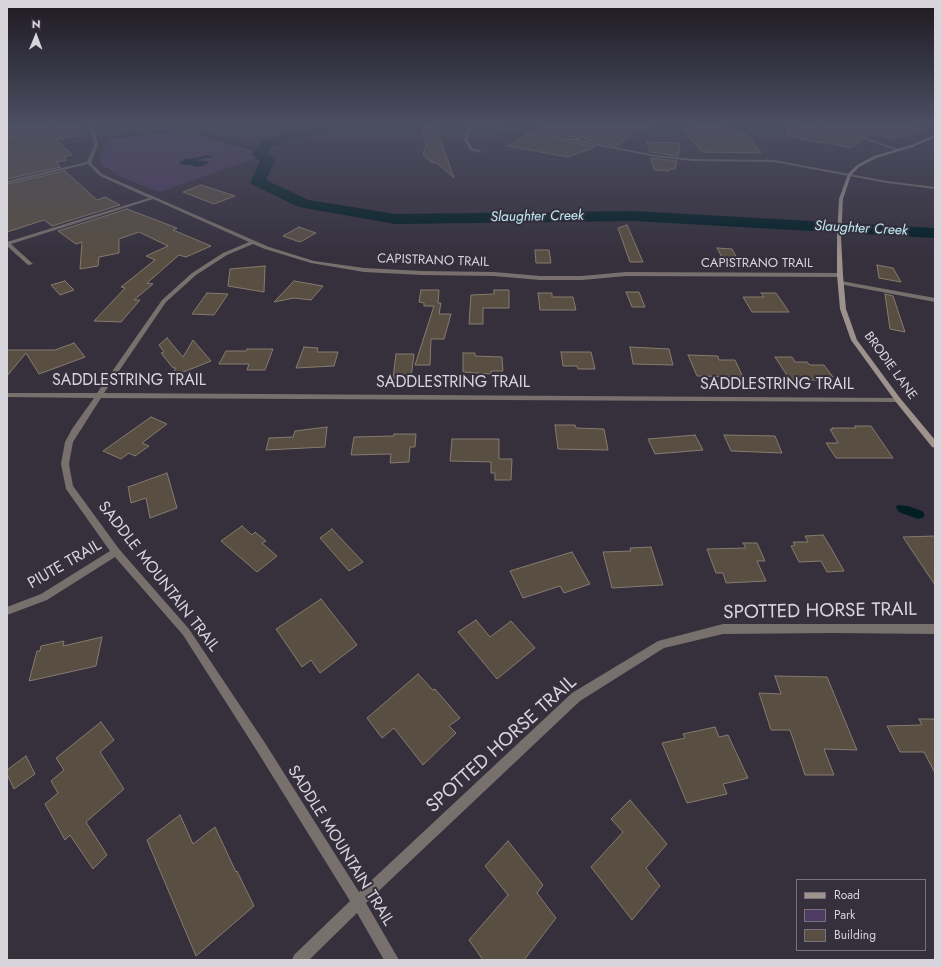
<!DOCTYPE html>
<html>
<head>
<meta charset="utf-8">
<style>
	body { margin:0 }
	#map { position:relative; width:942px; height:967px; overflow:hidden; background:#36303d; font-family:Jost,sans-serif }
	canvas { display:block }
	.frame { position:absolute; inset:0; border:8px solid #d8d4dc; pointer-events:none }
	.legend { position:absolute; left:796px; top:879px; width:130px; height:72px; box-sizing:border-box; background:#36303d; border:1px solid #77727d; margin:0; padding:5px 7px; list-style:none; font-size:12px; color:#d8d4dc }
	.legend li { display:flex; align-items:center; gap:8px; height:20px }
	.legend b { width:20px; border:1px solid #77727d }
	.north { position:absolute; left:16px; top:16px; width:40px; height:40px; -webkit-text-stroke:3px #36303d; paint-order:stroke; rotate:1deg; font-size:11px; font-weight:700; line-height:16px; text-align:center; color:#d8d4dc }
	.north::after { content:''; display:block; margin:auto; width:14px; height:18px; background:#d8d4dc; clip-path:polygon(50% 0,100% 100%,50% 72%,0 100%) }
</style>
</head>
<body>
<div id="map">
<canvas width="942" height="967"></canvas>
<div class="frame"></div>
<ul class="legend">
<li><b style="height:5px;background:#9d928c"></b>Road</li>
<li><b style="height:11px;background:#4d3b61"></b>Park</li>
<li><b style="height:11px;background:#584e42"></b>Building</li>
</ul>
<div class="north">N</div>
</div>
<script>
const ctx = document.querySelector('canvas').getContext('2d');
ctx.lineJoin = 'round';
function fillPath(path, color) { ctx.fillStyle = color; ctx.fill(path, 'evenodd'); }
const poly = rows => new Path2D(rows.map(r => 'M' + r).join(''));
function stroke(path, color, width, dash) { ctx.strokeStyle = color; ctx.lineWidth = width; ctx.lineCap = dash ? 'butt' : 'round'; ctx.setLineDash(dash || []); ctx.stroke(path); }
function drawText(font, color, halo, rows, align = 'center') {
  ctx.font = font + ' Jost,sans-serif'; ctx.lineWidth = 4; ctx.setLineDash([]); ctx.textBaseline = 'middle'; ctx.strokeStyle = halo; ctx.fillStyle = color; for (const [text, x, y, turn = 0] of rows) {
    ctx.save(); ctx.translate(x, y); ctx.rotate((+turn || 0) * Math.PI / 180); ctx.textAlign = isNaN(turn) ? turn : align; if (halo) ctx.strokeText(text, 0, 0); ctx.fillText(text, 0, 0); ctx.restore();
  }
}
fillPath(poly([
	[178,131,260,150,259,157,159,192,119,176,108,168,104,168,100,163,100,156,107,143,104,139]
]), '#4d3b61');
fillPath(poly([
	[206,155,213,157,195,160,210,162,203,166,195,167,191,165,180,164,179,163,185,159,197,158],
	[897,505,908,506,922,511,924,513,924,517,918,519,899,512,896,508]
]), '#001e24');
fillPath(poly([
	[179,129,197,130,208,133,228,142,251,148,261,152,260,153,249,149,226,143,206,134,197,132,179,131,114,138,113,137,179,129],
	[74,143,75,144,57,149,56,148,74,143]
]), '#001e24');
fillPath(poly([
	[315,125,334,125,332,128,273,146,267,153,275,160,266,180,309,200,395,214,634,211,935,228,935,238,634,221,395,224,299,207,253,185,250,182,260,161,252,154,263,140,315,125]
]), '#001e24');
const building = poly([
	[25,125,63,125,7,133,7,128,25,125],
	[80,125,78,136,56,139,72,155,64,157,67,160,56,162,61,167,7,179,7,138,78,126,80,125],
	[425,125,435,125,454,178,437,163,431,162,423,155,426,146,423,132,425,125],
	[543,125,566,125,579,127,579,125,595,125,575,137,533,131,543,125],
	[602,125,650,125,650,126,637,131,616,146,606,144,607,142,604,143,583,139,602,125],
	[710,125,716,125,736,133,747,134,761,153,702,152,682,129,710,125],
	[803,125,877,125,921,128,922,131,890,139,869,132,865,136,847,130,803,125],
	[787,127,846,134,861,140,852,148,824,142,823,143,787,136,787,127],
	[527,134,558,139,595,147,568,157,507,146,527,134],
	[647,142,680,143,678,156,650,152,647,142],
	[651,158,677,161,675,169,669,169,669,171,654,170,651,158],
	[65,171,97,200,105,197,120,205,52,226,44,220,7,232,7,184,65,171],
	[201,185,235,196,214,204,183,192,201,185],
	[127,209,177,228,173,230,211,246,186,257,179,255,147,283,153,284,134,300,140,300,121,322,94,321,125,288,121,287,155,260,146,256,168,246,139,232,119,239,119,253,99,257,98,266,80,269,82,242,76,244,58,231,127,209],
	[627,225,643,262,630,262,618,228,627,225],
	[299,227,316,233,300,242,283,236,299,227],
	[717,248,732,249,739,262,724,261,717,248],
	[535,250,549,250,551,263,536,263,535,250],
	[877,265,893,268,901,282,879,278,877,265],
	[265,266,264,292,228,286,230,269,265,266],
	[65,281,74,290,60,295,51,285,65,281],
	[294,281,323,286,311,300,294,298,274,302,294,281],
	[421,290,439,290,438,303,441,303,439,314,451,314,444,339,431,339,430,365,415,365,434,306,424,306,424,303,419,302,421,290],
	[494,290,509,290,509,308,483,308,483,324,469,324,471,295,494,294,494,290],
	[626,292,639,292,645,307,632,307,626,292],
	[207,293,228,294,214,315,192,314,207,293],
	[538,293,552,293,552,297,573,297,576,310,540,310,538,293],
	[761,293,776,293,789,312,752,312,743,297,764,297,761,293],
	[885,294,893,296,905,332,890,329,885,294],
	[167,338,183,357,193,340,211,361,171,377,176,368,173,368,161,353,164,352,159,345,167,338],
	[74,343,85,357,39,374,26,353,7,376,7,350,55,350,74,343],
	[304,347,318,348,317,352,338,352,334,366,296,368,304,347],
	[630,347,669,349,673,365,633,364,630,347],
	[247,349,273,349,265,370,247,370,249,364,219,364,226,351,246,351,247,349],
	[561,352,591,352,595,369,578,369,577,366,563,366,561,352],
	[463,353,475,353,475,356,502,357,503,371,491,371,491,374,463,372,463,353],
	[396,354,414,354,411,378,393,378,396,354],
	[688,355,718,356,719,360,735,360,743,377,697,376,688,355],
	[775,357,792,357,795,362,807,362,810,365,824,365,833,377,818,377,820,380,790,380,775,357],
	[151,417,167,424,142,443,149,446,135,456,129,453,121,459,103,451,151,417],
	[555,425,575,425,576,428,604,429,608,450,558,449,555,425],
	[855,426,871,426,893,458,836,458,826,443,838,443,830,429,833,429,832,428,856,428,855,426],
	[327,427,325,447,266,450,269,438,293,437,295,431,327,427],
	[394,434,416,434,415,447,410,447,409,462,390,463,391,454,351,455,354,437,394,436,394,434],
	[695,435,703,450,655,454,648,439,695,435],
	[724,435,775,436,782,453,731,451,724,435],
	[452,439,499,439,499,459,512,459,511,480,495,480,495,473,491,473,491,462,450,461,452,439],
	[167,473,177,508,150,518,146,498,131,503,128,487,167,473],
	[242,526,252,535,255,532,266,541,262,543,277,556,257,572,221,541,242,526],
	[332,529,363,562,349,571,320,538,332,529],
	[823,535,831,548,844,571,827,572,821,561,799,562,791,546,795,545,793,542,808,542,805,536,823,535],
	[935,536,935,585,903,537,935,536],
	[743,543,757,543,765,561,757,561,766,581,726,583,723,573,716,573,707,549,746,548,743,543],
	[651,547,663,585,612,588,603,552,631,551,630,548,651,547],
	[572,552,590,584,564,593,560,586,523,598,510,571,572,552],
	[321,599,357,645,320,673,311,660,302,667,276,629,321,599],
	[476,620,490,637,511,621,535,648,497,679,458,632,476,620],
	[102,637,96,666,29,681,37,651,40,651,41,646,64,641,63,646,102,637],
	[418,674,433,690,435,689,460,718,449,726,456,733,423,765,394,728,382,738,367,718,418,674],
	[775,676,827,677,857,750,824,749,834,775,805,775,790,730,771,730,759,693,781,694,775,676],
	[919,719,935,719,935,773,924,752,900,752,887,726,922,725,919,719],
	[101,722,114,740,100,752,124,789,86,822,107,855,93,869,70,835,65,840,45,804,58,793,51,781,64,770,56,758,101,722],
	[715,727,719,737,728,735,748,778,723,784,727,794,687,803,662,743,685,738,683,734,715,727],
	[26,756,35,774,14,789,7,774,7,770,26,756],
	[630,800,667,844,646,868,660,886,632,920,591,867,623,832,611,819,630,800],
	[180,815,193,844,215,827,236,872,237,871,254,906,196,956,147,840,180,815],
	[508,841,543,885,537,893,556,918,524,960,483,960,469,940,508,895,485,866,508,841]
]);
fillPath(building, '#584e42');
stroke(building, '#867b6e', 1);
fillPath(poly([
	[71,125,78,125,7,137,7,135,71,125],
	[90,125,94,125,98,145,91,163,102,174,269,247,314,261,364,268,422,271,494,272,540,276,582,276,626,272,840,273,843,275,840,277,626,276,582,280,540,280,494,276,422,275,364,272,311,263,265,249,253,244,227,255,196,275,166,302,104,393,898,398,901,400,898,402,101,398,73,442,69,464,73,486,119,549,189,629,265,743,359,892,572,693,658,641,723,624,935,624,935,634,833,633,723,634,664,648,580,701,366,903,399,960,384,960,357,913,309,960,292,960,294,955,350,901,257,751,183,635,115,557,47,600,7,615,7,607,41,594,110,551,66,489,61,464,65,442,72,429,94,398,7,397,7,393,97,393,162,300,192,273,223,253,249,242,153,199,11,244,33,264,28,265,7,246,7,242,149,198,100,176,88,164,7,183,7,181,87,162,94,145,90,125],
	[471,125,475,125,469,132,468,140,472,148,481,151,481,153,470,150,464,140,465,132,471,125],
	[481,125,488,125,575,139,597,125,601,125,579,140,656,155,693,159,774,160,887,181,935,187,935,189,887,183,774,162,693,161,656,157,558,138,481,125],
	[783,125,792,125,847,131,901,150,898,151,846,133,783,125],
	[841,281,935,298,935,302,839,284,839,282,841,281]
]), '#77706c');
fillPath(poly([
	[935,135,935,137,913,147,876,158,859,167,851,175,843,199,841,237,843,275,846,309,857,340,900,398,935,440,935,448,932,447,896,402,851,340,840,309,837,275,837,237,839,199,848,174,857,165,874,156,911,145,935,135]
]), '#9d928c');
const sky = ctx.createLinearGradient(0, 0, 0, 260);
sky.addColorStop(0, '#1e1a22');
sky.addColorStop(0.48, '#4c4e62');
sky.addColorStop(1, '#4c4e6200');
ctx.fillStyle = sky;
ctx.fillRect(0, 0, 942, 260);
drawText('13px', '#d8d4dc', '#36303d', [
	["CAPISTRANO TRAIL",433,261,2],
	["CAPISTRANO TRAIL",757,264],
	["BRODIE LANE",890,366,54]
]);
drawText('italic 14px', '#beecf6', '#36303d', [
	["Slaughter Creek",537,217,-1],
	["Slaughter Creek",861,229,3]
]);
drawText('16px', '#d8d4dc', '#36303d', [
	["SADDLESTRING TRAIL",129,381],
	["SADDLESTRING TRAIL",453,383],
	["SADDLESTRING TRAIL",777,385],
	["PIUTE TRAIL",65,565,-30],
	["SADDLE MOUNTAIN TRAIL",158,577,52],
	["SADDLE MOUNTAIN TRAIL",340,846,58]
]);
drawText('19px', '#d8d4dc', '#36303d', [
	["SPOTTED HORSE TRAIL",820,612,-1],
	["SPOTTED HORSE TRAIL",502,745,-42]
]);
</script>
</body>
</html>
